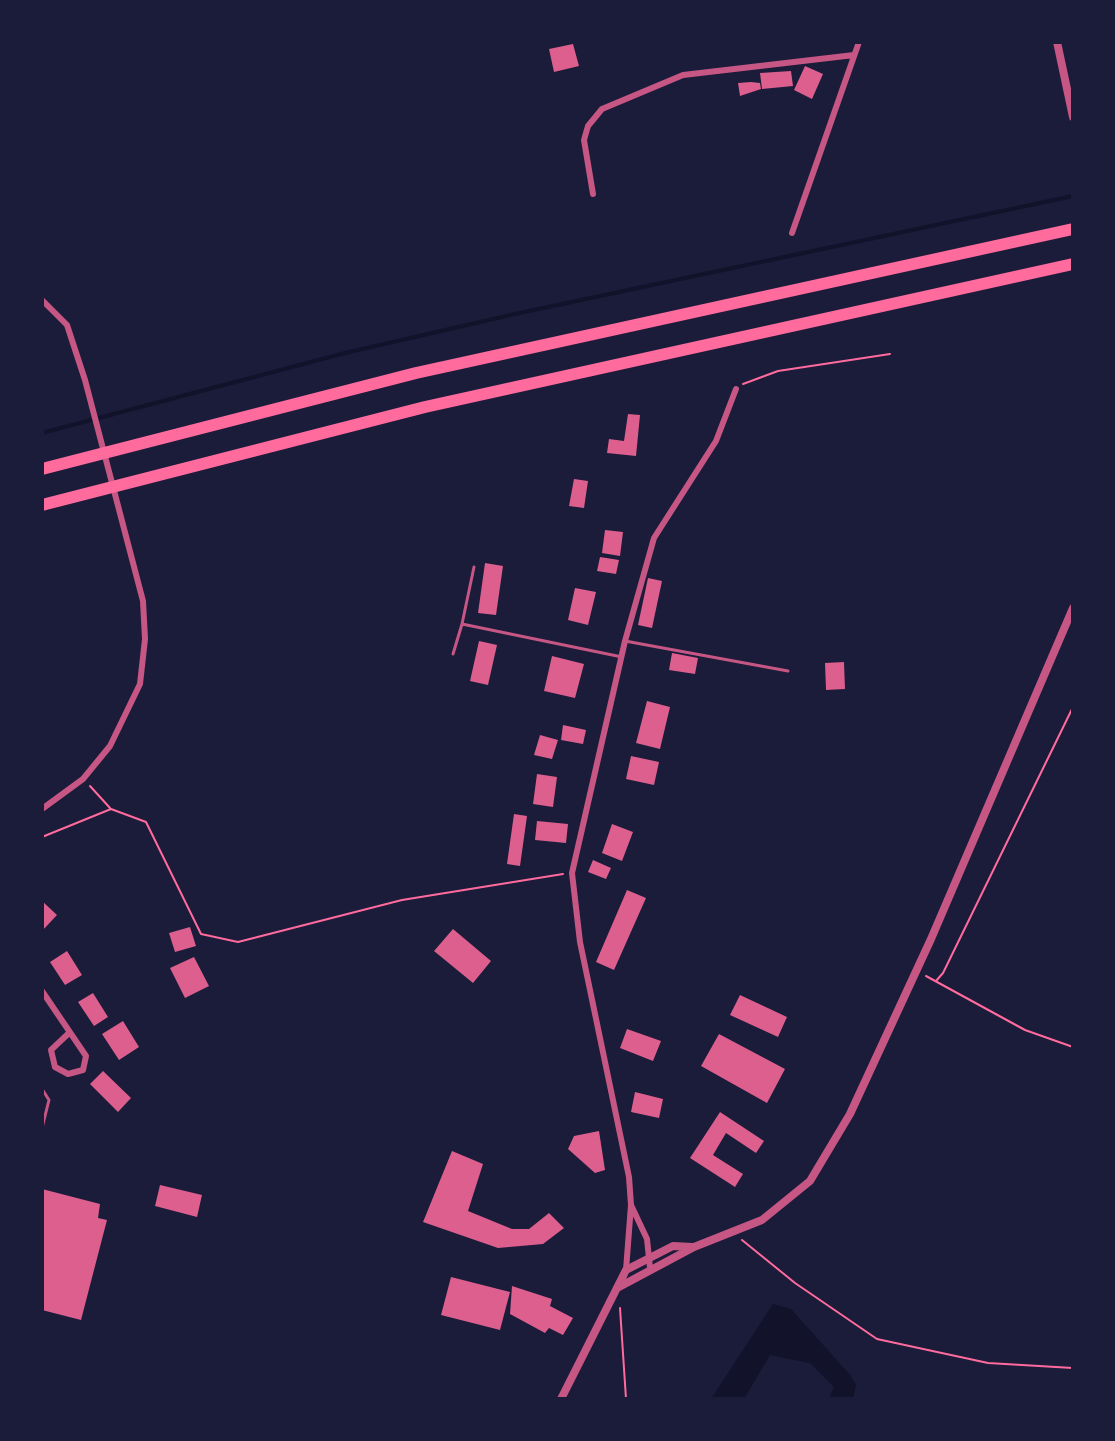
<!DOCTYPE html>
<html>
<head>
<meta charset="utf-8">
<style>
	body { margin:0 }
	#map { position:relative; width:1115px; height:1441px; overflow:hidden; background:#1b1b3a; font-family:Rubik,sans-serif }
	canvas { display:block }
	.frame { position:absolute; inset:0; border:44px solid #1b1b3a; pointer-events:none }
</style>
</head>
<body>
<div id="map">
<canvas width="1115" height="1441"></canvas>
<div class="frame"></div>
</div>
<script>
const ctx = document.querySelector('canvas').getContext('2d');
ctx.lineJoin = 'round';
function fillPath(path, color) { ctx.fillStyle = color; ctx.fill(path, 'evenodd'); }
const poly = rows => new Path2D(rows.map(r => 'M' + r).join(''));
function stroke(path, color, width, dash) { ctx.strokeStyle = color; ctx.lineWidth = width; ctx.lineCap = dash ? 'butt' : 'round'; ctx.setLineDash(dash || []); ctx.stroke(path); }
fillPath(poly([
	[773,1304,791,1309,851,1376,856,1385,853,1399,829,1399,834,1387,810,1363,770,1355,744,1399,711,1399]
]), '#12122b');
stroke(poly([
	[42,433,345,353,515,314,1073,196]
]), '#12122b', 4);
fillPath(poly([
	[573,44,579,66,554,72,549,49],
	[805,66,823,74,812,99,794,90],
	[791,71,793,86,762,89,760,73],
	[751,82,760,83,761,89,740,96,738,83],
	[628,414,640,415,636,456,607,453,609,439,624,441],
	[574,479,588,481,584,508,569,506],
	[605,530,623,532,620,556,602,553],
	[600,557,619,560,616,574,597,571],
	[485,563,503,566,496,615,478,613],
	[648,578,662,581,652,628,638,625],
	[575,588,596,592,588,625,568,620],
	[479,641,497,645,488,685,470,681],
	[672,653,698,658,695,674,669,670],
	[552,656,584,664,575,698,544,691],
	[844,662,845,689,826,690,825,663],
	[647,701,670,707,660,749,636,743],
	[563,725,586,730,583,744,561,740],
	[540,735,558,740,552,759,534,755],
	[631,756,659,762,654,785,626,779],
	[537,774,557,777,553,807,533,804],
	[514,814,527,816,520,866,507,864],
	[537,821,568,824,566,843,535,840],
	[612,824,633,832,622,861,602,853],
	[593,860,611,868,606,879,588,872],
	[627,890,646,898,614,970,596,962],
	[42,901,57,915,42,931],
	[190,927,196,946,175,952,169,933],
	[453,929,491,961,473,983,434,951],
	[67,951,82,975,65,985,50,962],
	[194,957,209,986,185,998,170,968],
	[93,993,108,1017,94,1026,78,1002],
	[740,995,787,1017,778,1037,730,1015],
	[123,1021,139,1047,119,1060,102,1034],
	[627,1029,661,1041,653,1061,620,1048],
	[719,1034,785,1069,767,1103,701,1066],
	[103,1071,131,1098,118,1112,90,1084],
	[635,1092,663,1099,659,1118,631,1112],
	[720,1112,764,1141,756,1153,726,1133,713,1155,743,1174,735,1187,690,1158],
	[599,1131,605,1170,595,1173,568,1149,574,1136],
	[452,1151,483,1164,468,1211,512,1229,529,1229,549,1213,564,1228,543,1244,498,1248,423,1222],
	[160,1185,202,1195,197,1217,155,1206],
	[42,1189,100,1204,98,1218,107,1220,81,1320,42,1310],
	[451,1277,510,1292,500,1330,441,1315],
	[512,1286,552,1299,550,1306,573,1318,563,1335,549,1328,545,1333,510,1314]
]), '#dd5f8e');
stroke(poly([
	[743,384,778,371,890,354],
	[90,786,110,808],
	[42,837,111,809,146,822,201,934,238,942,402,900,563,874],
	[926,976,1025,1030,1073,1047],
	[936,981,943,973,1073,707],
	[742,1240,795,1283,877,1339,988,1363,1073,1368],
	[620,1308,626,1399]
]), '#ff6b9d', 2);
stroke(poly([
	[474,567,462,624,622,657],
	[625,641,788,671],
	[453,654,462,624],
	[42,1089,49,1100,42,1128]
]), '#c65784', 3);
stroke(poly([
	[593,194,584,140,588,126,602,109,683,75,854,55],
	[792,233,859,42],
	[42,300,67,325,85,380,143,601,145,639,140,684,110,746,83,779,42,809],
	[42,991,86,1056,83,1070,68,1074,55,1067,51,1050,69,1033],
	[631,1205,629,1177,580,942,572,873,625,641,654,538,716,441,736,389],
	[626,1270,631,1205,647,1239,650,1268]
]), '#c65784', 6);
stroke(poly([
	[1057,42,1073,117],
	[619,1287,694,1247,762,1220,810,1181,850,1114,931,939,1073,608],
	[561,1399,626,1270,673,1246,693,1247]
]), '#c65784', 8);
stroke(poly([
	[42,469,416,373,1073,229],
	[42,505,425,407,1073,264]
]), '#ff6b9d', 12);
</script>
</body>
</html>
